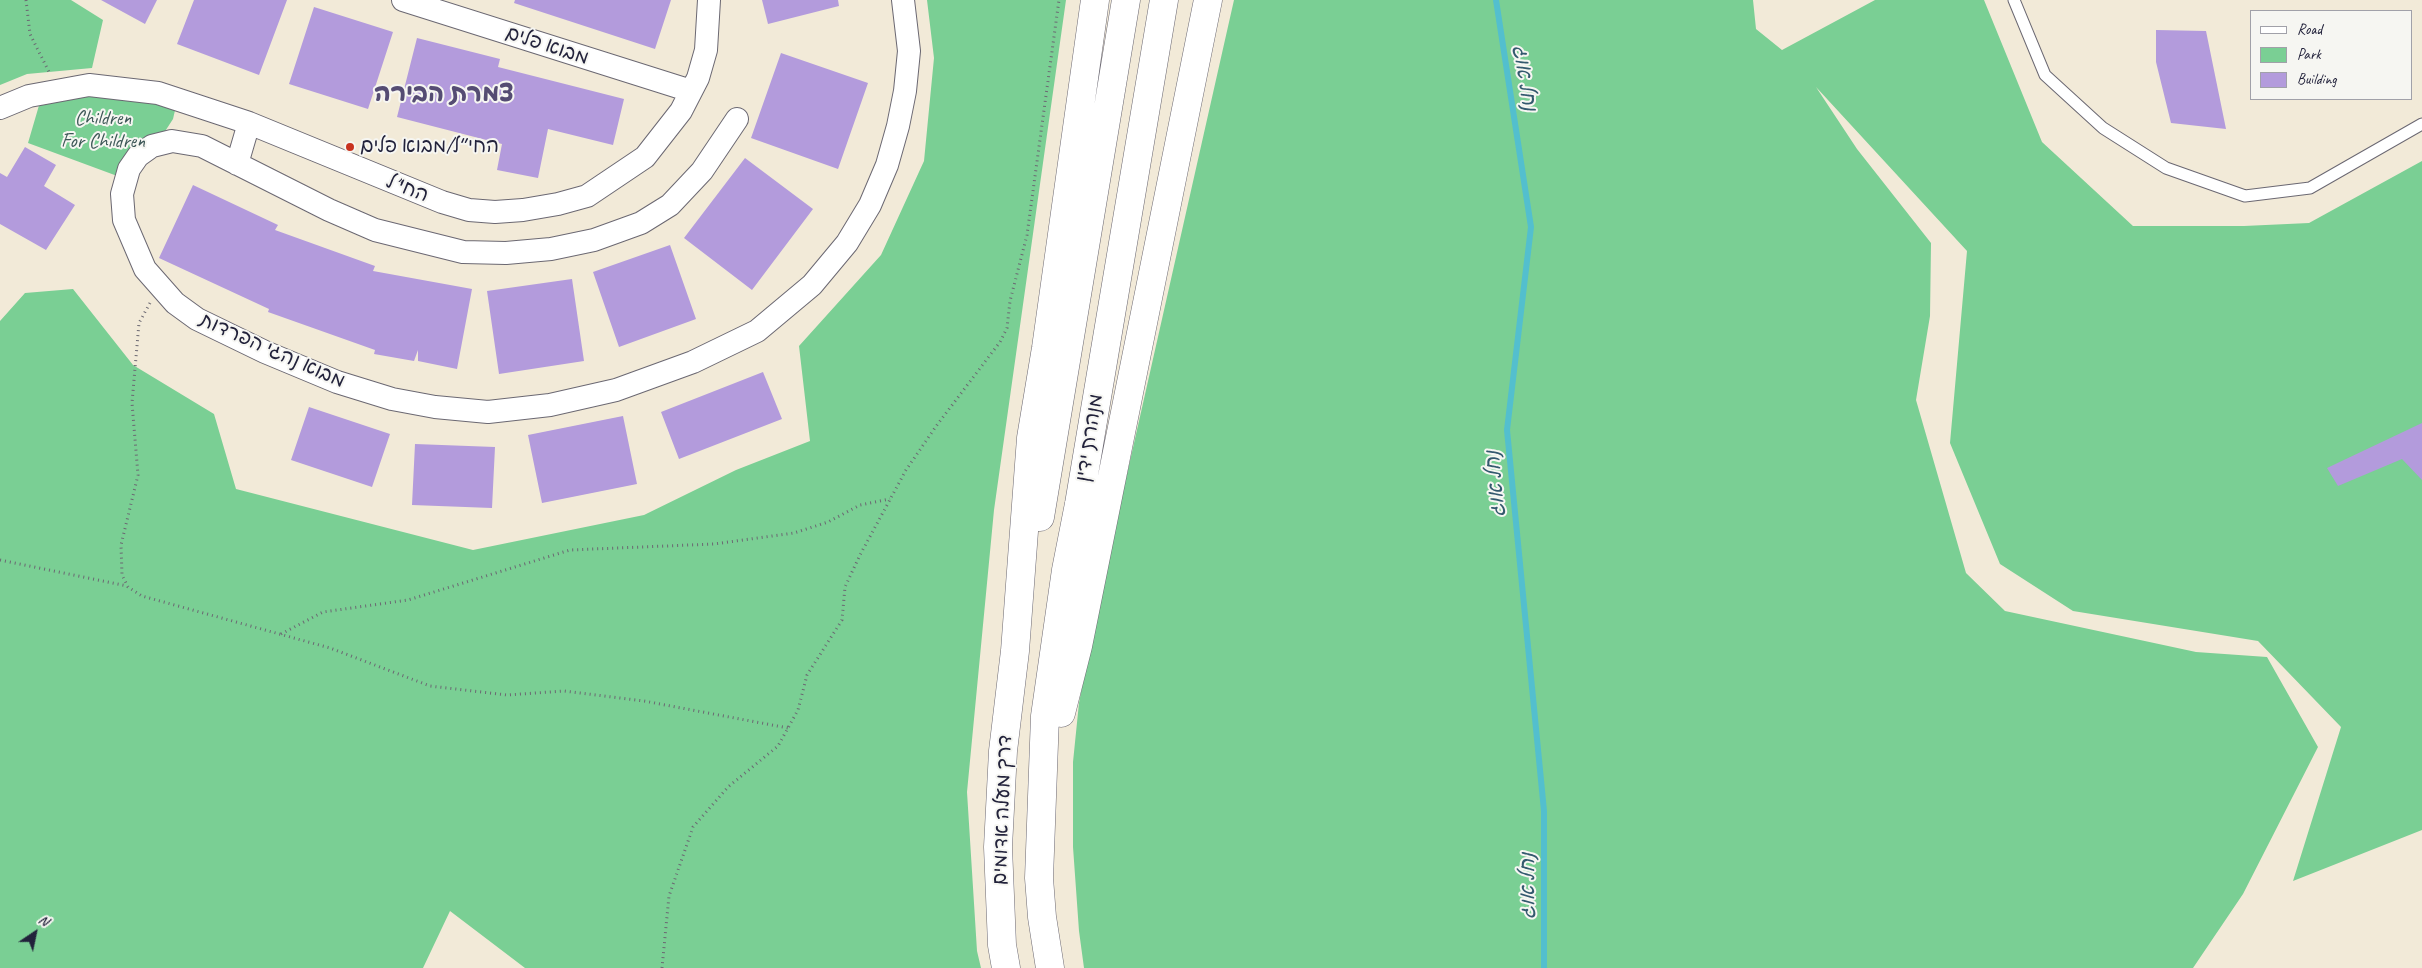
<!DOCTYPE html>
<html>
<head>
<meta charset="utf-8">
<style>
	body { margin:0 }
	#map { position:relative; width:2422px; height:968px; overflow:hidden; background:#f2ead8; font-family:Caveat,sans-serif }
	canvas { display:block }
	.legend { position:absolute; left:2250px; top:10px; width:162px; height:90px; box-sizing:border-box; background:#f6f6f2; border:1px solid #a1a1a9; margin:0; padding:6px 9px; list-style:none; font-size:15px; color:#22223b }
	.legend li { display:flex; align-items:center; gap:10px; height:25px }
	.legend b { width:25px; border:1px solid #a1a1a9 }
	.north { position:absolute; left:10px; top:908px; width:50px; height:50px; -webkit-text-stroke:4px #f6f6f2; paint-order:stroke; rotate:34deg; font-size:14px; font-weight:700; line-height:20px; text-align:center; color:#22223b }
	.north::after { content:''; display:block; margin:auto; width:18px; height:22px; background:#22223b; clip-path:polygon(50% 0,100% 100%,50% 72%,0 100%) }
</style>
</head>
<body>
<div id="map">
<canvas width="2422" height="968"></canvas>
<ul class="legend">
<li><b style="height:6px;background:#fff"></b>Road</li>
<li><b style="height:14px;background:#7acf94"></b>Park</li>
<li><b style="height:14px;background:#b39bdc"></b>Building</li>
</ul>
<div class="north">N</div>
</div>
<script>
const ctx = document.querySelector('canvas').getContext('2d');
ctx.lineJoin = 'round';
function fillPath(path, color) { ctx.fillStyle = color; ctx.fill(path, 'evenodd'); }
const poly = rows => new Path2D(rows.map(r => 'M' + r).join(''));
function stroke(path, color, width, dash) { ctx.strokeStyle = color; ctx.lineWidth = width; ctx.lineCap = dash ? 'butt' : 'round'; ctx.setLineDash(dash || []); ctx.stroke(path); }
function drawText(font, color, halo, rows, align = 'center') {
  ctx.font = font + ' Caveat,"Playpen Sans Hebrew",sans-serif'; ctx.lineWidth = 4; ctx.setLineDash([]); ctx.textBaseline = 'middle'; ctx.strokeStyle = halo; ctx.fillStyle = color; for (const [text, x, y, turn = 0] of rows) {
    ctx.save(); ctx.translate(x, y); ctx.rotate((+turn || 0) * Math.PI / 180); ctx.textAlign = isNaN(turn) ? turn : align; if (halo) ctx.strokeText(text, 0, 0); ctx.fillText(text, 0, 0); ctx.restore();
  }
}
fillPath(poly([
	[0,0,71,0,103,20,92,68,27,74,0,85],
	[927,0,1066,0,994,510,967,792,977,951,981,968,525,968,450,911,423,968,0,968,0,321,25,293,73,289,133,365,214,414,236,489,473,550,644,515,736,470,810,441,799,346,881,255,924,161,934,58],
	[1234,0,1753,0,1756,29,1782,50,1875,0,1984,0,2042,142,2133,226,2244,226,2309,223,2422,161,2422,830,2293,881,2341,727,2258,641,2073,611,2000,564,1950,443,1967,251,1816,87,1857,149,1931,243,1930,316,1916,400,1966,573,2005,611,2196,652,2267,657,2318,747,2243,894,2193,968,1084,968,1079,931,1073,847,1073,762,1079,703,1095,616],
	[98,93,176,106,173,119,162,136,120,177,28,143,40,102]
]), '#7acf94');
stroke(poly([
	[1496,0,1531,227,1507,430,1544,811,1544,968]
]), '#53bfce', 6);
fillPath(poly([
	[101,0,157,0,145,24],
	[194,0,287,0,259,75,177,44],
	[515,0,671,0,655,49,514,3],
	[762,0,838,0,839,6,768,24],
	[314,7,393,32,368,109,289,84],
	[2156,30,2206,31,2226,129,2171,123,2156,62],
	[417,38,500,59,498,67,624,99,613,145,548,129,538,178,497,170,502,144,397,117],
	[781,53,868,83,838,169,751,138],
	[25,147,56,165,44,186,75,205,46,250,0,224,0,173,7,177],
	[745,158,813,209,752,290,684,238],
	[193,185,278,225,275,230,375,266,373,271,472,289,457,369,418,361,418,350,414,361,374,354,375,350,268,312,269,309,159,258],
	[670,245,696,319,619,347,593,272],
	[572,279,584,361,499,374,487,291],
	[763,372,782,419,679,459,661,412],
	[309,407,390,434,372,487,291,460],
	[623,416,637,484,542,503,528,435],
	[2422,423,2422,480,2402,459,2338,486,2327,468],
	[415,444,495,447,492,508,412,505]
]), '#b39bdc');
const service = poly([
	[2014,0,2045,75,2103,128,2166,168,2245,196,2310,188,2422,124]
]);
const minor = poly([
	[403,0,691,91],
	[0,108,29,96,89,85,158,93,249,123,442,202,469,210,495,212,523,210,558,204,587,196,645,157,681,111,698,78,706,50,709,0],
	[737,119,702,171,670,205,641,223,594,240,551,249,506,253,463,252,375,230,329,210,202,146,172,141,152,146,138,156,129,169,122,194,124,220,145,269,175,303,197,319,265,352,337,382,392,399,435,407,488,412,550,405,616,390,693,362,757,331,812,285,847,243,870,205,887,165,898,126,905,91,909,51,903,0],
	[237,164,249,123]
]);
const trunk = poly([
	[1040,517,1126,0],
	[1061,713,1078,646,1208,0],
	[1006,968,1002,945,998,847,1003,751,1015,651,1031,438,1046,348,1095,0],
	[1050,968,1042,917,1039,878,1045,716,1066,570,1079,504,1164,0]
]);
stroke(service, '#6b6872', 13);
stroke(minor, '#6b6872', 24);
stroke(trunk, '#6b6872', 29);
stroke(poly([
	[26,0,30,34,49,72],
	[150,303,139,323,132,403,138,475,121,545,122,575,128,587,142,596,330,648,430,686,507,695,564,691,644,701,788,728],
	[0,560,127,586],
	[281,634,323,612,408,600,570,550,714,544,794,533,828,522,860,505,890,499],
	[662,968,669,896,693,827,728,787,778,746,798,710,807,675,842,620,845,587,860,555,906,470,937,425,1000,342,1007,328,1010,301,1027,235,1059,0]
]), '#6b6872', 3, [1, 4]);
stroke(service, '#fff', 11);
stroke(minor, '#fff', 22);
stroke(trunk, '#fff', 28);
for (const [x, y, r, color] of [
	[350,147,5,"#c8321e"]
]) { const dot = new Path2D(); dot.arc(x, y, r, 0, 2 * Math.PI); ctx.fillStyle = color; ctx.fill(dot); stroke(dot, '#f6f6f2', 2); }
drawText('20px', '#22223b', '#f6f6f2', [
	["מבוא פלים",547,46,18],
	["החי\"ל",407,189,21],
	["מבוא נהגי הפרדות",272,351,24],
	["מנהרת ידין",1090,438,-81],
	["דרך מעלה אדומים",1003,810,-88]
]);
drawText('20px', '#3c5656', '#f6f6f2', [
	["Children",103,119],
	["For Children",103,142]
]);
drawText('20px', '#22223b', '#f6f6f2', [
	["החי״ל/מבוא פלים",360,147]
], 'left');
drawText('italic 21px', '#33596e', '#f6f6f2', [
	["נחל אוג",1524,78,81],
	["נחל אוג",1496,484,-95],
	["נחל אוג",1528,886,-90]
]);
drawText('bold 25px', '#554c73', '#f6f6f2', [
	["צמרת הבירה",444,94]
]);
</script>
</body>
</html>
